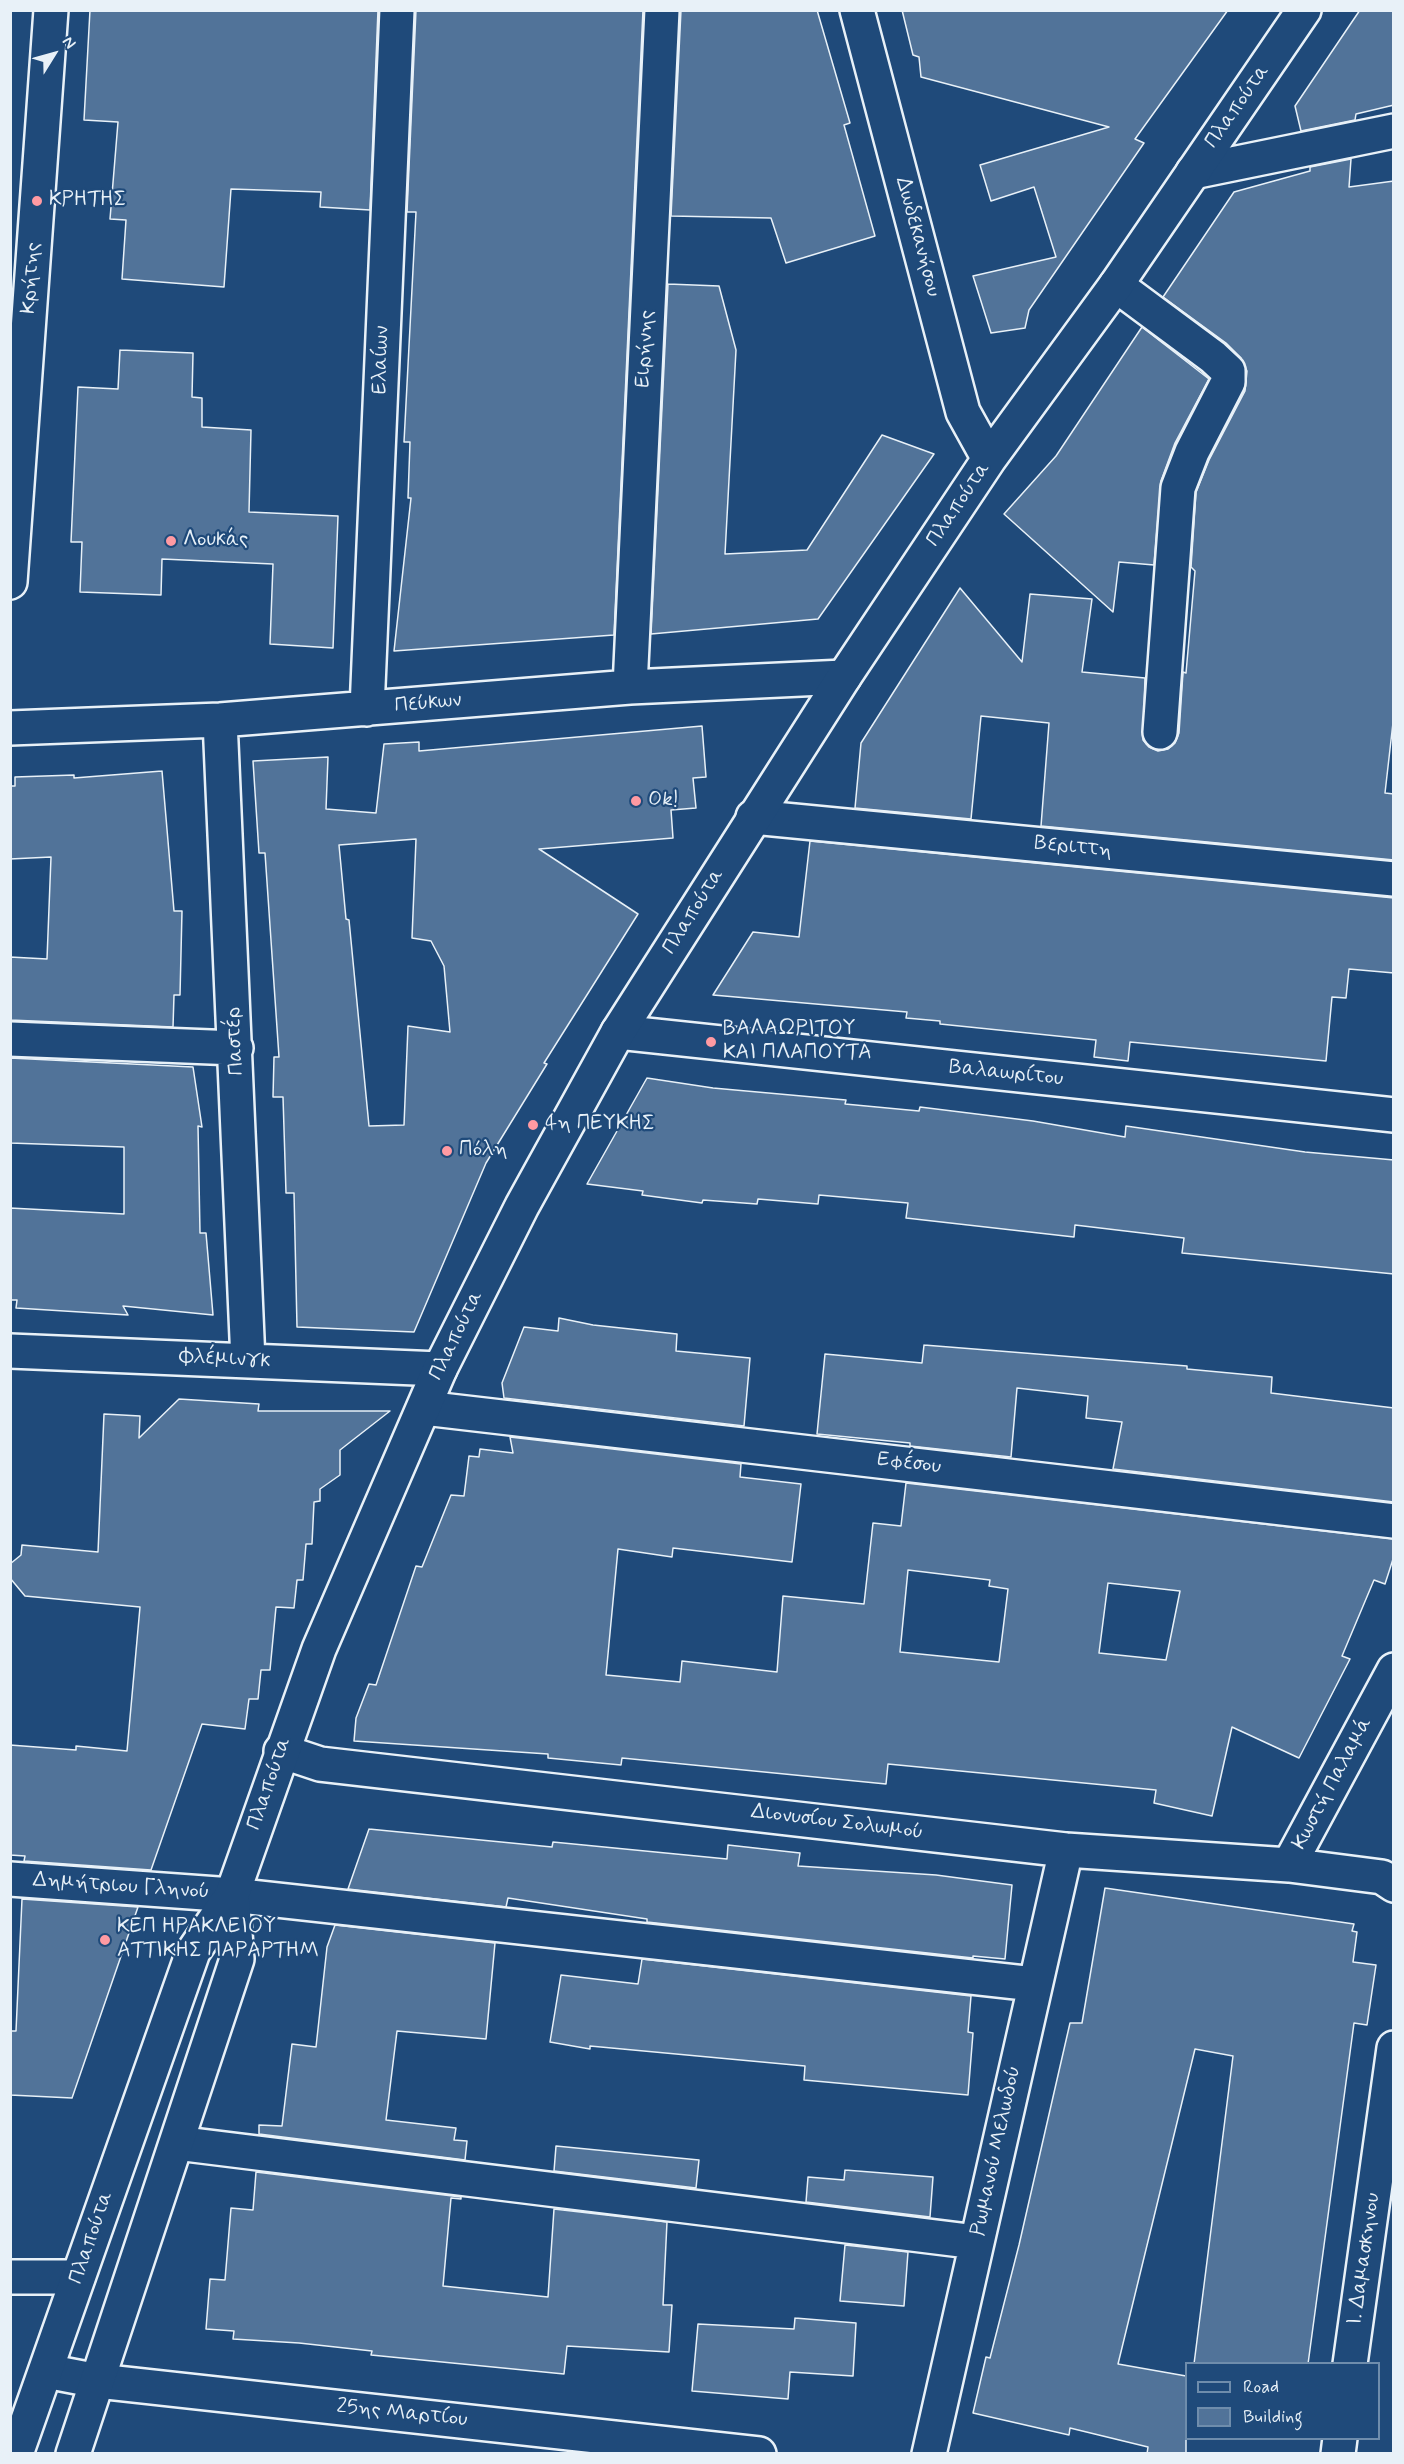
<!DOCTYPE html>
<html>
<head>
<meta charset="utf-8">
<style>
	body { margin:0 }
	#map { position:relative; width:1404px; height:2464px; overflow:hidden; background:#1f4a7a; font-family:Mynerve,sans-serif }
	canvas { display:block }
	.frame { position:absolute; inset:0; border:12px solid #e8f1f8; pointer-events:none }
	.legend { position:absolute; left:1185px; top:2362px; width:195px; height:78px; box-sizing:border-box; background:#1f4a7a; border:2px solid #6f8dac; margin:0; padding:8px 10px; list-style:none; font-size:18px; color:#e8f1f8 }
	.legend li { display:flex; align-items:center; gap:12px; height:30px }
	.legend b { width:30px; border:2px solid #6f8dac }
	.north { position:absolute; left:24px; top:24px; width:60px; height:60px; -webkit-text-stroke:4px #1f4a7a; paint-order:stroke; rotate:53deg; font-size:16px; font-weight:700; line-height:24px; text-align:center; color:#e8f1f8 }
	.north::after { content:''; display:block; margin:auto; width:21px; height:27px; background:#e8f1f8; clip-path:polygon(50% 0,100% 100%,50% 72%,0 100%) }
</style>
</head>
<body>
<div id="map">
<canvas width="1404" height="2464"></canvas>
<div class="frame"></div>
<ul class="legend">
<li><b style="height:8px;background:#1f4a7a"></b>Road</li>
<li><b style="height:16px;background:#517399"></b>Building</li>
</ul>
<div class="north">N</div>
</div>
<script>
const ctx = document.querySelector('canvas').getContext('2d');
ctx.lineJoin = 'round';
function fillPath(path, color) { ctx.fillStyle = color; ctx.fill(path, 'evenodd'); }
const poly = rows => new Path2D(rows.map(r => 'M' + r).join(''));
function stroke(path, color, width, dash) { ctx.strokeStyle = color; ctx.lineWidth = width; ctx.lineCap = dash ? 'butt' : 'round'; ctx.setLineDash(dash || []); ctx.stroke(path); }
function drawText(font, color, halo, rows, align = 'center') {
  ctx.font = font + ' Mynerve,sans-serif'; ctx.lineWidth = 4.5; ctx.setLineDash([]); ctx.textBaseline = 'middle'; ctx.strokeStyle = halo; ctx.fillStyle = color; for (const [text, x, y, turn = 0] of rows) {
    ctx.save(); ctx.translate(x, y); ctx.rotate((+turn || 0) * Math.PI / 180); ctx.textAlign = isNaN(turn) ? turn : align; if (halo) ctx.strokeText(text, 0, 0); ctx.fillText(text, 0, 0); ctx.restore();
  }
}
const building = poly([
	[90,10,378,10,370,210,320,207,321,192,231,189,224,287,122,279,126,220,110,219,118,122,84,120,90,10],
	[416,10,643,10,614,635,394,651,411,498,408,498,410,442,404,442,416,212,407,212,416,10],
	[681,10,817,10,850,123,844,125,875,236,786,263,771,218,671,216,681,10],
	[902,10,1228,10,1135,139,1144,143,1029,310,1025,328,991,333,973,276,1056,257,1034,187,991,201,980,165,1109,127,921,77,919,57,913,55,902,10],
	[1360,10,1394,10,1394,105,1356,114,1355,120,1301,131,1295,106,1360,10],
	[1351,159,1349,187,1394,181,1394,714,1385,793,1394,794,1394,860,1041,826,1049,723,981,716,971,819,855,808,861,743,960,588,1022,662,1030,594,1092,599,1082,672,1145,678,1143,740,1149,747,1158,751,1168,749,1175,743,1179,733,1183,672,1186,673,1195,571,1191,567,1196,492,1209,460,1245,391,1247,371,1241,358,1226,343,1163,297,1234,192,1310,171,1310,167,1351,159],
	[668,284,719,286,736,350,725,554,807,550,882,435,934,454,818,619,651,634,668,284],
	[1142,327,1209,379,1175,443,1161,481,1154,565,1119,562,1113,612,1004,514,1056,456,1142,327],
	[120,350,193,353,192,397,202,398,202,427,251,430,249,512,338,516,333,648,270,644,273,564,162,559,161,595,80,592,82,542,71,542,78,387,118,389,120,350],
	[702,726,706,777,693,778,696,808,671,810,673,838,539,849,638,914,544,1063,547,1064,486,1163,414,1332,297,1327,294,1193,286,1193,283,1097,273,1097,274,1057,279,1057,265,853,259,853,253,761,328,757,326,809,376,813,384,744,419,742,419,751,702,726],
	[416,839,412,938,431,941,444,966,450,1032,408,1026,404,1125,369,1126,349,920,346,919,339,845,416,839],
	[162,771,174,911,182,911,180,995,174,995,173,1027,10,1020,10,957,47,959,51,857,10,859,10,786,15,786,15,777,74,775,74,778,162,771],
	[810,841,1394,898,1394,973,1349,969,1346,998,1332,997,1326,1061,1130,1042,1128,1061,1094,1057,1096,1040,940,1024,940,1021,906,1018,907,1012,713,995,753,932,799,937,810,841],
	[10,1058,193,1067,202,1127,198,1126,200,1233,206,1233,213,1315,123,1306,128,1315,16,1308,17,1300,10,1300,10,1208,124,1214,124,1147,10,1143,10,1058],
	[647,1078,713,1088,846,1100,845,1104,919,1111,920,1107,1033,1121,1125,1137,1126,1126,1305,1152,1394,1160,1394,1274,1182,1253,1184,1238,1075,1225,1074,1237,906,1218,908,1203,819,1195,818,1204,758,1199,757,1204,703,1200,702,1203,642,1195,643,1191,587,1184,647,1078],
	[559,1318,593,1325,677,1334,676,1351,750,1358,744,1426,504,1398,502,1383,524,1327,558,1331,559,1318],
	[924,1345,1187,1366,1187,1369,1272,1377,1271,1393,1394,1408,1394,1502,1113,1469,1122,1422,1086,1418,1088,1396,1017,1388,1011,1457,910,1446,910,1443,817,1434,825,1354,922,1363,924,1345],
	[179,1399,259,1404,258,1411,390,1411,340,1450,340,1475,320,1489,320,1501,314,1502,312,1544,306,1544,303,1580,297,1580,294,1608,276,1607,270,1670,261,1670,258,1699,249,1699,245,1729,202,1724,151,1870,24,1861,25,1856,10,1855,10,1745,76,1750,76,1746,127,1751,140,1607,25,1596,10,1578,10,1564,21,1555,22,1545,98,1552,104,1414,140,1416,139,1438,179,1399],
	[510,1437,741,1464,740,1477,801,1484,792,1562,673,1548,672,1557,618,1549,606,1675,680,1682,682,1661,777,1672,783,1596,864,1604,873,1523,901,1526,906,1483,1394,1539,1394,1556,1385,1584,1374,1580,1342,1656,1350,1659,1299,1758,1232,1727,1212,1816,1154,1803,1156,1790,888,1764,886,1784,622,1758,621,1765,548,1758,548,1754,354,1741,356,1718,369,1684,376,1685,416,1566,422,1567,451,1495,464,1496,469,1456,479,1457,480,1449,513,1453,510,1437],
	[908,1570,990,1580,989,1586,1008,1589,999,1662,900,1652,908,1570],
	[1108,1583,1180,1591,1166,1660,1099,1653,1108,1583],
	[369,1829,552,1847,553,1842,727,1859,728,1845,800,1853,798,1866,936,1875,1012,1885,1005,1959,973,1956,973,1958,647,1922,647,1919,508,1898,506,1907,348,1889,369,1829],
	[1105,1888,1354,1924,1352,1931,1357,1932,1353,1962,1376,1965,1367,2025,1354,2023,1308,2364,1194,2364,1233,2056,1195,2049,1118,2364,1186,2376,1186,2454,1147,2454,1148,2447,1070,2428,1069,2435,973,2413,986,2357,990,2358,1019,2245,1070,2023,1082,2023,1105,1888],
	[22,1899,138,1907,72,2098,10,2095,10,2031,16,2031,22,1899],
	[335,1925,495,1943,486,2039,397,2031,386,2120,456,2128,454,2140,467,2141,465,2160,259,2134,259,2125,282,2126,292,2044,316,2047,327,1947,335,1925],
	[642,1959,971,1996,968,2032,973,2033,968,2095,804,2080,805,2066,590,2046,590,2049,550,2042,561,1975,638,1984,642,1959],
	[556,2146,699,2160,696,2188,554,2171,556,2146],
	[845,2170,933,2177,930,2217,806,2202,808,2177,844,2180,845,2170],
	[256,2172,461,2197,461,2199,451,2198,443,2286,548,2297,554,2209,667,2222,663,2305,672,2305,669,2352,567,2346,564,2374,371,2355,372,2351,299,2343,233,2339,234,2331,206,2329,210,2279,225,2280,231,2208,253,2210,256,2172],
	[845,2245,908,2252,904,2306,840,2301,845,2245],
	[795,2318,856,2323,853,2376,790,2372,788,2399,692,2391,698,2324,794,2329,795,2318]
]);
fillPath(building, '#517399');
stroke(building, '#e8f1f8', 1.5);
const minor = poly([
	[1193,172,1394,131],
	[1116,285,1213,357,1228,371,1228,382,1192,452,1178,488,1160,732],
	[10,582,51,10],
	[630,687,662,10],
	[367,709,397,10],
	[220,720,248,1361],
	[10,728,220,720,630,687,844,677],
	[753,817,1394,879],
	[618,1032,1394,1115],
	[10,1039,236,1048],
	[10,1351,440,1369],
	[424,1408,1394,1521],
	[281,1751,320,1764,1066,1850,1289,1865,1382,1877,1394,1885],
	[1289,1865,1394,1670],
	[10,1879,232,1895,1034,1984],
	[177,2143,977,2242],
	[10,2277,78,2277],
	[1350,2364,1394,2048],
	[46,2371,98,2381,759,2454],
	[929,2454,1066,1850],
	[1338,2454,1340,2438]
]);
const major = poly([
	[857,10,963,412,989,459],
	[16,2454,193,1952,232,1895,319,1649,440,1369,522,1206,618,1032,844,677,989,459,1116,285,1304,10],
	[73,2454,237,1959,232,1895]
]);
stroke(minor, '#e8f1f8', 38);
stroke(major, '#e8f1f8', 38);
stroke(minor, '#1f4a7a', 33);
stroke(major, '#1f4a7a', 33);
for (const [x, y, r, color] of [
	[37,201,6,"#ff9aa2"],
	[171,541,6,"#ff9aa2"],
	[636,801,6,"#ff9aa2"],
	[711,1042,6,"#ff9aa2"],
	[533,1125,6,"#ff9aa2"],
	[447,1151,6,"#ff9aa2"],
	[105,1940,6,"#ff9aa2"]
]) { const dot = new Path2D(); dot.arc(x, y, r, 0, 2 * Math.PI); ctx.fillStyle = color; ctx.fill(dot); stroke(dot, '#1f4a7a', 2); }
drawText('21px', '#e8f1f8', '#1f4a7a', [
	["Πλαπούτα",1238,107,-55],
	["Δωδεκανήσου",917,237,75],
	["Κρήτης",32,278,-86],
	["Ειρήνης",646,349,-87],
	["Ελαίων",382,360,-88],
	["Πλαπούτα",959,505,-56],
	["Πεύκων",428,704,-5],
	["Βεριττη",1073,848,6],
	["Πλαπούτα",694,912,-58],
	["Παστέρ",236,1041,-93],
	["Βαλαωρίτου",1006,1074,6],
	["Πλαπούτα",457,1336,-64],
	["Φλέμινγκ",225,1360,3],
	["Εφέσου",909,1464,7],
	["Πλαπούτα",270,1784,-71],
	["Κωστή Παλαμά",1333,1784,-62],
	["Διονυσίου Σολωμού",837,1823,7],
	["Δημήτριου Γληνού",121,1887,4],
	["Ρωμανού Μελωδού",997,2151,-78],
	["Πλαπούτα",92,2238,-71],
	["Ι. Δαμασκηνου",1365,2259,-82],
	["25ης Μαρτίου",402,2414,6]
]);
drawText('21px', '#e8f1f8', '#1f4a7a', [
	["ΚΡΗΤΗΣ",49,201],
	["Λουκάς",183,541],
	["Ok!",648,801],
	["ΒΑΛΑΩΡΙΤΟΥ",723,1030],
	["ΚΑΙ ΠΛΑΠΟΥΤΑ",723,1054],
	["4η ΠΕΥΚΗΣ",545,1125],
	["Πόλη",459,1151],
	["ΚΕΠ ΗΡΑΚΛΕΙΟΥ",117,1928],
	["ΑΤΤΙΚΗΣ ΠΑΡΑΡΤΗΜ",117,1952]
], 'left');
</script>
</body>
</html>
